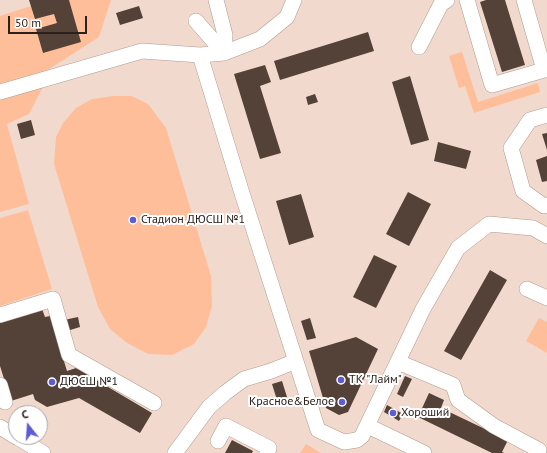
<!DOCTYPE html>
<html>
<head>
<meta charset="utf-8">
<style>
	body { margin:0 }
	#map { position:relative; width:547px; height:453px; overflow:hidden; background:#f1dacd; font-family:"PT Sans",sans-serif }
	canvas { display:block }
	.north { position:absolute; left:8px; top:405px; width:40px; height:40px; box-sizing:border-box; background:#fff; border:1px solid #aaa6a5; border-radius:50%; rotate:343deg; font-size:11px; font-weight:700; line-height:16px; text-align:center; color:#2a211d }
	.north::after { content:''; display:block; margin:auto; width:14px; height:18px; background:#5e5cd4; clip-path:polygon(50% 0,100% 100%,50% 72%,0 100%) }
	.scale { position:absolute; left:8px; top:16px; width:79px; height:18px; box-sizing:border-box; border:2px solid #2a211d; border-top:0; padding-left:5px; font-size:12px; line-height:14px; white-space:nowrap; color:#2a211d; -webkit-text-stroke:3px #fff; paint-order:stroke }
</style>
</head>
<body>
<div id="map">
<canvas width="547" height="453"></canvas>
<div class="north">С</div>
<div class="scale">50 m</div>
</div>
<script>
const ctx = document.querySelector('canvas').getContext('2d');
ctx.lineJoin = 'round';
function fillPath(path, color) { ctx.fillStyle = color; ctx.fill(path, 'evenodd'); }
const poly = rows => new Path2D(rows.map(r => 'M' + r).join(''));
function stroke(path, color, width, dash) { ctx.strokeStyle = color; ctx.lineWidth = width; ctx.lineCap = dash ? 'butt' : 'round'; ctx.setLineDash(dash || []); ctx.stroke(path); }
function drawText(font, color, halo, rows, align = 'center') {
  ctx.font = font + ' "PT Sans",sans-serif'; ctx.lineWidth = 4; ctx.setLineDash([]); ctx.textBaseline = 'middle'; ctx.strokeStyle = halo; ctx.fillStyle = color; for (const [text, x, y, turn = 0] of rows) {
    ctx.save(); ctx.translate(x, y); ctx.rotate((+turn || 0) * Math.PI / 180); ctx.textAlign = isNaN(turn) ? turn : align; if (halo) ctx.strokeText(text, 0, 0); ctx.fillText(text, 0, 0); ctx.restore();
  }
}
fillPath(poly([
	[32,0,111,0,99,37,43,73,0,84,0,16,34,5],
	[462,52,478,102,538,83,540,92,474,113,465,86,459,88,449,56],
	[44,85,29,114,7,124,29,204,0,212,0,98],
	[113,96,132,96,148,104,166,128,211,276,212,306,206,327,194,344,172,355,148,354,127,343,110,329,98,307,54,164,56,137,63,123,76,108,92,99],
	[28,210,52,289,0,306,0,218],
	[539,318,547,322,547,353,526,341],
	[306,444,321,453,300,453]
]), '#ffbe9a');
fillPath(poly([
	[29,0,69,0,81,42,43,53,36,29,57,23,54,14,35,19],
	[486,0,505,0,525,65,502,72,480,2],
	[139,6,143,18,120,25,116,13],
	[368,32,374,51,280,80,274,61],
	[265,65,271,82,260,86,281,153,260,159,234,74],
	[410,76,429,140,411,145,392,82],
	[315,94,318,102,308,105,306,97],
	[31,120,35,135,21,139,17,124],
	[547,133,547,150,542,134],
	[438,142,471,151,466,169,434,161],
	[547,156,547,181,542,182,536,160],
	[408,192,431,204,409,246,386,234],
	[301,194,314,237,289,245,276,201],
	[374,255,397,266,376,308,353,297],
	[490,270,507,280,461,360,444,351],
	[42,309,45,317,50,316,67,371,76,368,152,413,140,433,79,398,47,407,35,400,33,394,11,401,0,366,0,321],
	[78,317,80,327,67,331,64,320],
	[310,318,316,338,307,340,301,321],
	[356,337,378,349,348,412,339,415,326,408,309,351],
	[405,376,412,379,403,397,397,394],
	[282,381,287,397,277,400,272,384],
	[429,393,444,400,441,408,508,440,502,452,504,453,492,453,418,417],
	[387,405,403,414,399,421,384,412],
	[232,440,253,451,252,453,225,453]
]), '#544137');
const minor = poly([
	[216,0,225,35,224,53],
	[467,0,492,85,544,70,524,0],
	[196,21,224,53],
	[419,47,441,4,447,0],
	[200,55,241,190,318,430,344,442,357,440,362,436,423,309,458,248,489,224,533,228,547,236],
	[0,92,142,51,200,55,224,53,260,39,287,17,294,0],
	[547,115,530,120,511,148,523,191,544,206,547,205],
	[527,289,547,298],
	[0,315,53,299,69,355,154,403],
	[398,362,453,385,458,400,494,426,539,450],
	[0,385,5,402],
	[368,426,424,453],
	[0,427,16,437],
	[17,437,43,453],
	[218,441,226,426,269,448,267,453],
	[175,453,209,407,225,393,244,379,271,371,296,361]
]);
stroke(minor, '#b19b8f', 16);
stroke(minor, '#fff', 15);
for (const [x, y, r, color] of [
	[133,220,4,"#5e5cd4"],
	[341,380,4,"#5e5cd4"],
	[52,382,4,"#5e5cd4"],
	[342,402,4,"#5e5cd4"],
	[393,413,4,"#5e5cd4"]
]) { const dot = new Path2D(); dot.arc(x, y, r, 0, 2 * Math.PI); ctx.fillStyle = color; ctx.fill(dot); stroke(dot, '#fff', 1.5); }
drawText('12px', '#2a211d', '#fff', [
	["Стадион ДЮСШ №1",141,220],
	["ТК \"Лайм\"",349,380],
	["ДЮСШ №1",60,382],
	["Красное&Белое",334,402,"right"],
	["Хороший",401,413]
], 'left');
</script>
</body>
</html>
